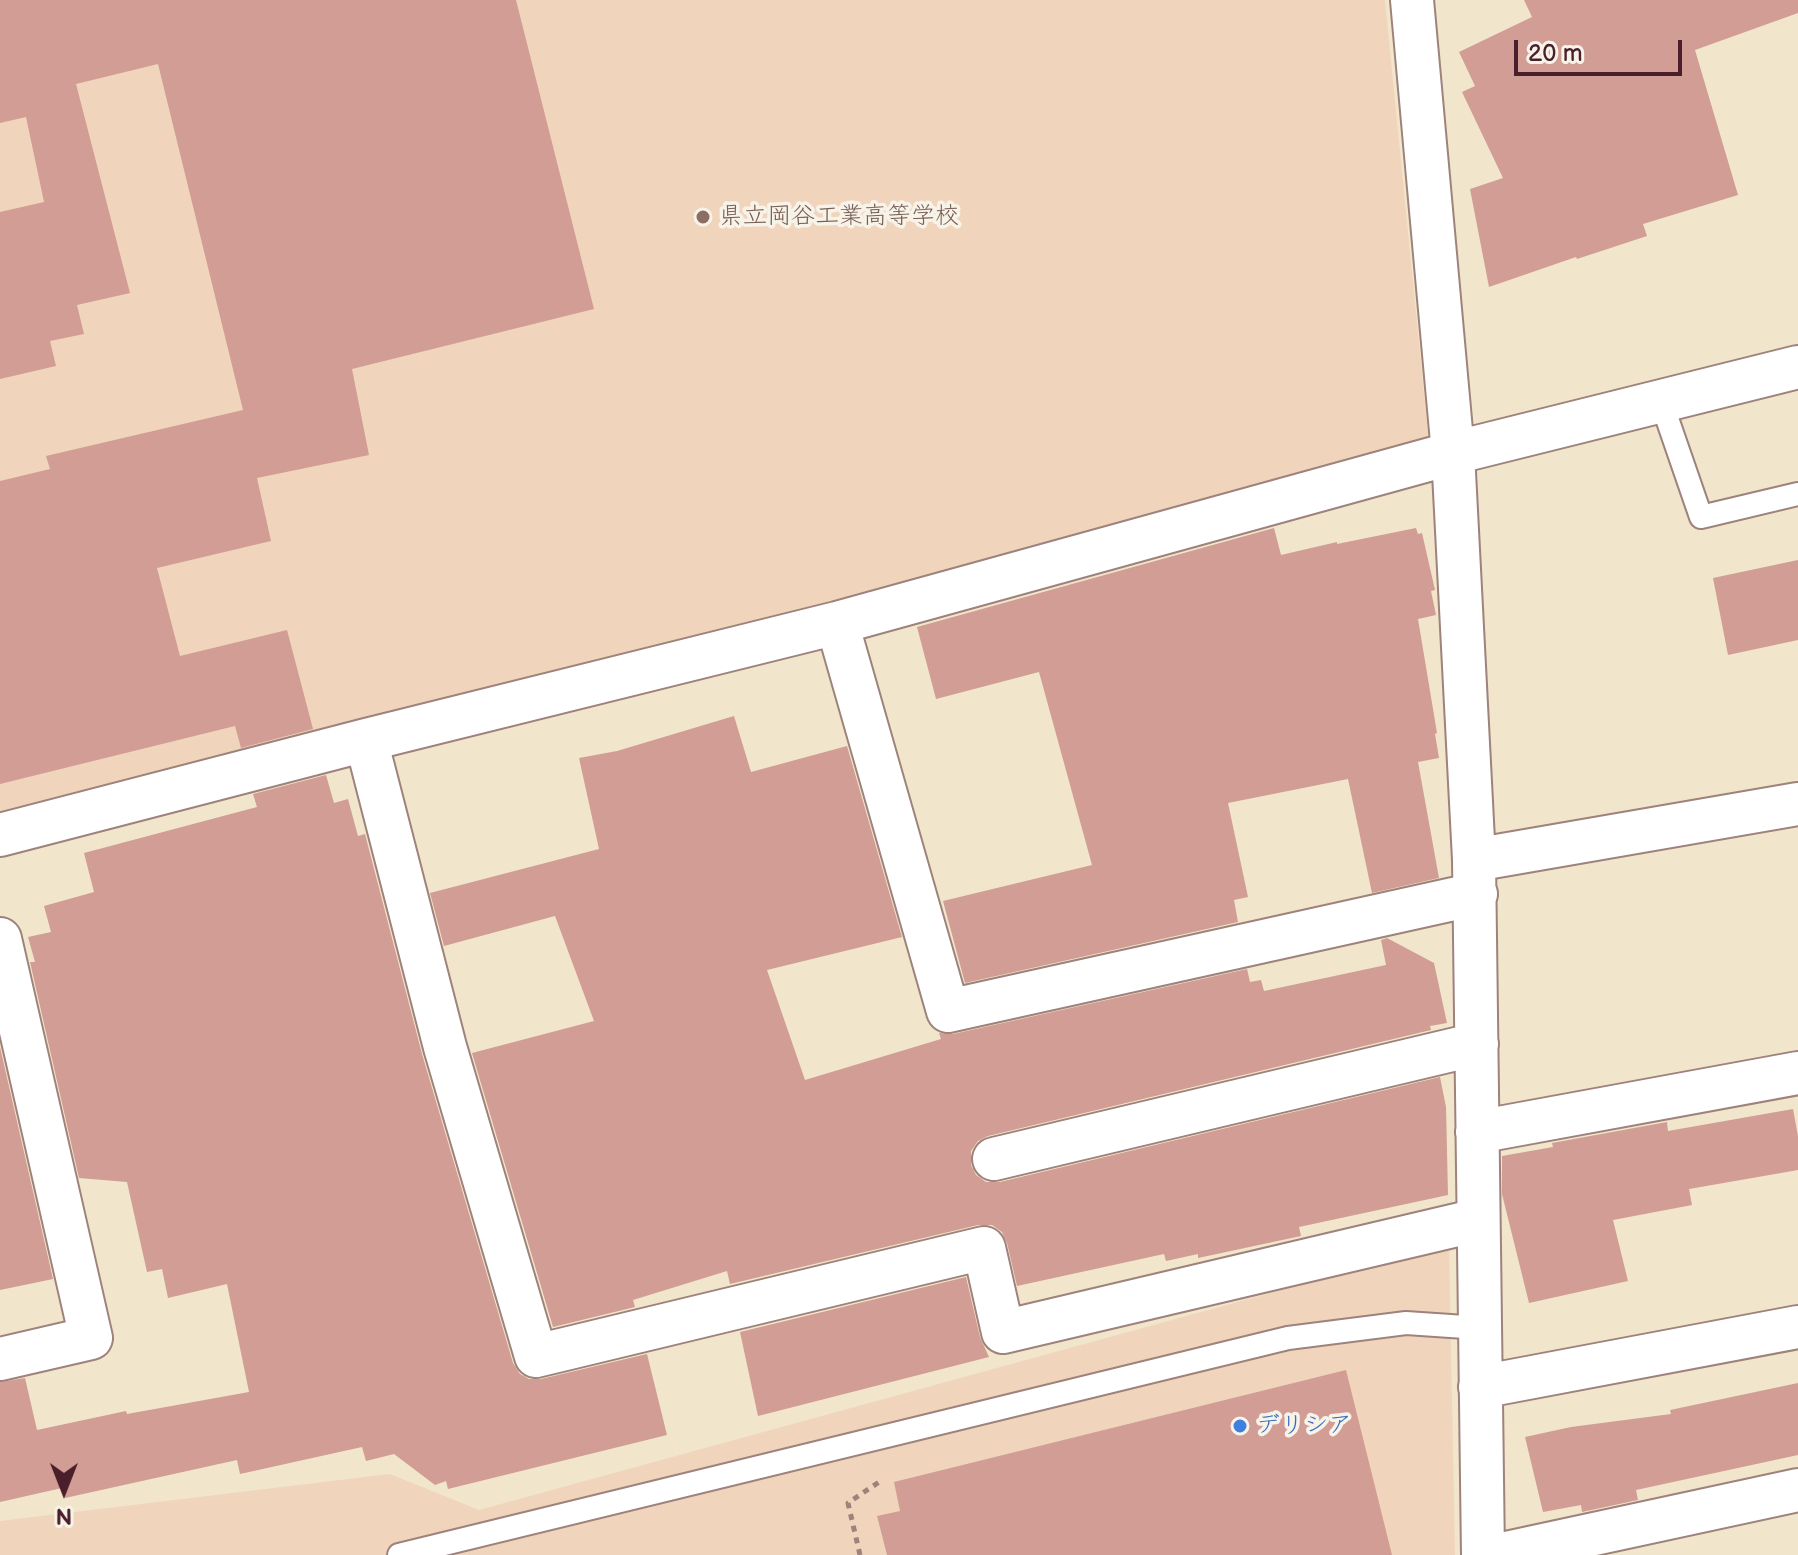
<!DOCTYPE html>
<html>
<head>
<meta charset="utf-8">
<style>
	body { margin:0 }
	#map { position:relative; width:1798px; height:1555px; overflow:hidden; background:#f1e5cc; font-family:"Balsamiq Sans",sans-serif }
	canvas { display:block }
	.north { position:absolute; left:24px; top:1451px; width:80px; height:80px; -webkit-text-stroke:6px #f7f3e8; paint-order:stroke; rotate:180deg; font-size:22px; font-weight:700; line-height:32px; text-align:center; color:#4a1f2b }
	.north::after { content:''; display:block; margin:auto; width:28px; height:36px; background:#4a1f2b; clip-path:polygon(50% 0,100% 100%,50% 72%,0 100%) }
	.scale { position:absolute; left:1514px; top:40px; width:168px; height:36px; box-sizing:border-box; border:4px solid #4a1f2b; border-top:0; padding-left:10px; font-size:24px; line-height:28px; white-space:nowrap; color:#4a1f2b; -webkit-text-stroke:6px #f7f3e8; paint-order:stroke }
</style>
</head>
<body>
<div id="map">
<canvas width="1798" height="1555"></canvas>
<div class="north">N</div>
<div class="scale">20 m</div>
</div>
<script>
const ctx = document.querySelector('canvas').getContext('2d');
ctx.lineJoin = 'round';
function fillPath(path, color) { ctx.fillStyle = color; ctx.fill(path, 'evenodd'); }
const poly = rows => new Path2D(rows.map(r => 'M' + r).join(''));
function stroke(path, color, width, dash) { ctx.strokeStyle = color; ctx.lineWidth = width; ctx.lineCap = dash ? 'butt' : 'round'; ctx.setLineDash(dash || []); ctx.stroke(path); }
function drawText(font, color, halo, rows, align = 'center') {
  ctx.font = font + ' "Balsamiq Sans","Klee One",sans-serif'; ctx.lineWidth = 7; ctx.setLineDash([]); ctx.textBaseline = 'middle'; ctx.strokeStyle = halo; ctx.fillStyle = color; for (const [text, x, y, turn = 0] of rows) {
    ctx.save(); ctx.translate(x, y); ctx.rotate((+turn || 0) * Math.PI / 180); ctx.textAlign = isNaN(turn) ? turn : align; if (halo) ctx.strokeText(text, 0, 0); ctx.fillText(text, 0, 0); ctx.restore();
  }
}
fillPath(poly([
	[0,0,1385,0,1428,434,1425,443,429,707,0,818],
	[1449,1244,1455,1555,0,1555,0,1521,390,1474,479,1510]
]), '#f0d5bc');
fillPath(poly([
	[0,0,516,0,594,309,352,369,369,455,257,478,271,541,157,568,180,656,287,630,313,729,241,748,235,726,0,784,0,481,50,469,46,456,243,410,158,64,76,84,130,293,77,305,84,334,50,341,56,366,0,379,0,212,44,202,26,117,0,123],
	[1524,0,1798,0,1798,13,1695,50,1738,195,1643,224,1647,236,1577,259,1576,257,1489,287,1470,189,1503,178,1462,92,1475,86,1459,52,1532,17],
	[1274,528,1281,555,1337,542,1337,544,1416,528,1418,534,1422,533,1435,590,1431,591,1436,615,1418,619,1437,733,1435,734,1439,758,1418,762,1439,878,1372,893,1348,779,1228,803,1248,897,1234,900,1238,922,965,983,943,901,1092,865,1039,672,936,699,917,627],
	[1798,560,1798,640,1728,655,1713,578],
	[734,716,751,772,847,746,902,937,767,970,805,1080,941,1039,939,1033,953,1034,1247,969,1250,982,1261,980,1264,991,1386,965,1381,940,1387,938,1434,963,1447,1023,1430,1026,1431,1030,988,1136,978,1141,971,1151,971,1165,976,1175,986,1182,1000,1182,1440,1077,1446,1107,1448,1195,1299,1227,1301,1236,1198,1258,1198,1254,1166,1261,1164,1254,1017,1286,1007,1243,1002,1232,992,1225,978,1225,730,1284,727,1271,633,1300,635,1307,553,1327,472,1053,594,1021,555,916,444,946,430,893,599,849,579,758,617,751],
	[326,775,334,803,348,799,358,836,365,834,422,1054,513,1363,520,1374,529,1379,541,1379,647,1354,667,1435,448,1489,446,1481,435,1485,394,1454,366,1461,362,1447,240,1474,237,1460,65,1498,62,1488,0,1502,0,1382,25,1378,37,1430,126,1411,127,1414,249,1392,227,1284,168,1298,162,1269,147,1272,127,1182,79,1178,30,962,35,962,28,937,51,932,44,906,94,892,84,853,257,807,253,794],
	[0,1047,53,1279,0,1290],
	[1793,1109,1798,1136,1798,1170,1689,1189,1692,1205,1613,1220,1628,1281,1529,1303,1502,1194,1502,1156,1553,1147,1552,1143,1667,1122,1668,1131],
	[966,1277,980,1337,989,1357,758,1416,740,1332],
	[1346,1370,1392,1555,887,1555,877,1516,900,1511,894,1482],
	[1798,1383,1798,1455,1636,1490,1638,1500,1582,1512,1581,1505,1543,1512,1525,1437,1571,1427,1671,1414,1670,1410]
]), '#d19d95');
const service = poly([
	[1661,401,1701,517,1798,494],
	[399,1555,1288,1338,1406,1323,1480,1328]
]);
const minor = poly([
	[1412,0,1453,453,1474,860,1483,1555],
	[837,623,948,1011,1476,894],
	[366,740,445,1047,536,1356,984,1248,1003,1332,1478,1220],
	[0,835,366,740,837,623,1453,453,1798,367],
	[1474,860,1798,804],
	[0,939,91,1338,0,1359],
	[1477,1132,1798,1073],
	[994,1159,1477,1044],
	[1480,1387,1798,1327],
	[1497,1555,1798,1490]
]);
stroke(service, '#9e827c', 26);
stroke(minor, '#9e827c', 46);
stroke(poly([
	[860,1555,848,1503,879,1482]
]), '#9e827c', 5, [6, 6]);
stroke(service, '#fff', 22);
stroke(minor, '#fff', 42);
for (const [x, y, r, color] of [
	[703,217,8,"#8d6e63"],
	[1240,1426,8,"#3f7fe0"]
]) { const dot = new Path2D(); dot.arc(x, y, r, 0, 2 * Math.PI); ctx.fillStyle = color; ctx.fill(dot); stroke(dot, '#f7f3e8', 3); }
drawText('24px', '#785e54', '#f7f3e8', [
	["県立岡谷工業高等学校",719,217]
], 'left');
drawText('24px', '#366cbe', '#f7f3e8', [
	["デリシア",1256,1426]
], 'left');
</script>
</body>
</html>
